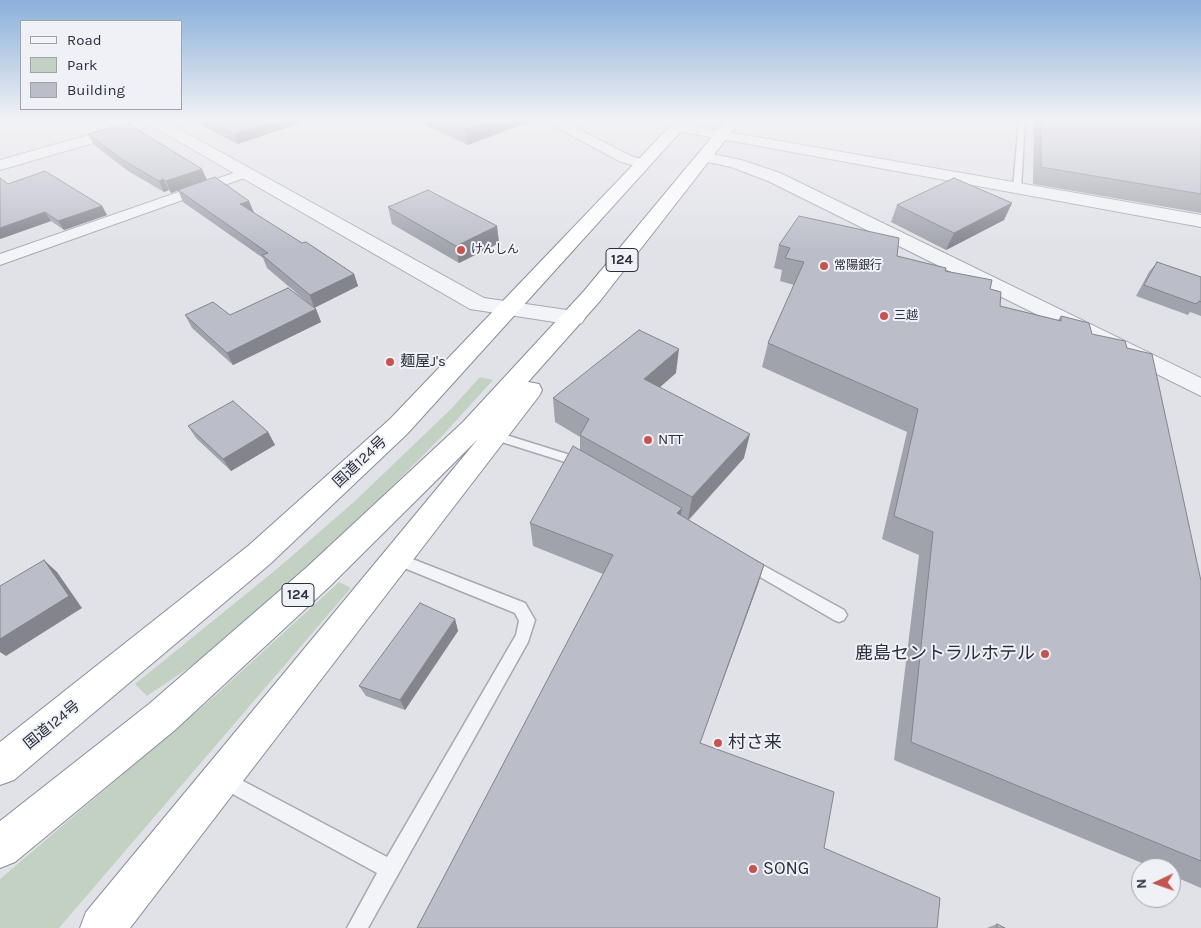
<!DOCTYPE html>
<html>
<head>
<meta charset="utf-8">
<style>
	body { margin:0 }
	#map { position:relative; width:1201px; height:928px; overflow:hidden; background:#e1e2e8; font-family:Karla,sans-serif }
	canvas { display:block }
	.legend { position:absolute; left:20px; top:20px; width:162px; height:90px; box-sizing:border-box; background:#f0f1f6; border:1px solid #a1a3ac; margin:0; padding:6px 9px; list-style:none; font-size:15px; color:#2a2e3e }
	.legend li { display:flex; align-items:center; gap:10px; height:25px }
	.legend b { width:25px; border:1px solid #a1a3ac }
	.north { position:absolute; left:1131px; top:858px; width:50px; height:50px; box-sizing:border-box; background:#f0f1f6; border:1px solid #a1a3ac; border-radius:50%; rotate:267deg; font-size:14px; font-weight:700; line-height:20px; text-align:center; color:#2a2e3e }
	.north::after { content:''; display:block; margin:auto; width:18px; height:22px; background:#c4544f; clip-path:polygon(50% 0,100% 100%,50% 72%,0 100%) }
</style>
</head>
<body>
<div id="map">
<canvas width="1201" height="928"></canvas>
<ul class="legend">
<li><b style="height:6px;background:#f3f4f7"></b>Road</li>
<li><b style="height:14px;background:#c3d1c2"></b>Park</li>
<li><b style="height:14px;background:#bbbdc8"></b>Building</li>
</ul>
<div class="north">N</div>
</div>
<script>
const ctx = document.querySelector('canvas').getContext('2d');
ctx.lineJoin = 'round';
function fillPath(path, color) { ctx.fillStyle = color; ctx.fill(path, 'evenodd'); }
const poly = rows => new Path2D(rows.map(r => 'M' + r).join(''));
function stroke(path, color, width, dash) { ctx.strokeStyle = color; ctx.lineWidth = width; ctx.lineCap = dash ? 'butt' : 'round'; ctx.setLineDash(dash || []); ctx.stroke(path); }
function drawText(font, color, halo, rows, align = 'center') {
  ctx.font = font + ' Karla,"Noto Sans JP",sans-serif'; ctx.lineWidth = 4; ctx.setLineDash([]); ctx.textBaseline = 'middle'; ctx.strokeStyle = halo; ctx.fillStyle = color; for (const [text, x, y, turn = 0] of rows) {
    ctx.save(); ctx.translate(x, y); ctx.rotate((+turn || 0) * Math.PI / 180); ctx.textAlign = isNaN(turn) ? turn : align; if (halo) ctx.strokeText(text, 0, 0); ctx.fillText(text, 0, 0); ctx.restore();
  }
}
fillPath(poly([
	[480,377,493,380,443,435,354,525,212,652,147,696,135,684,278,568,355,501,452,408],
	[339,582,351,588,59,928,0,928,0,879,217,694]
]), '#c3d1c2');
const service = poly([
	[1019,120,1025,120,1021,188,1017,190,1013,188,1019,120],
	[490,430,570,455,585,464,587,467,581,472,562,461,486,437,484,434,490,430],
	[397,553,525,603,535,620,528,642,368,928,347,928,377,873,218,786,215,780,218,774,224,771,230,774,387,857,516,635,519,621,515,613,392,563,390,559,392,555,397,553],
	[748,557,844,610,847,615,844,620,839,622,834,620,743,567,741,563,743,559,748,557]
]);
const minor = poly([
	[546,120,561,120,631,156,649,161,651,164,644,168,621,162,548,123,546,120],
	[245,169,252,173,250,176,0,265,0,254,245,169]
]);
const tertiary = poly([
	[141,120,163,120,484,298,574,311,582,313,585,318,582,323,574,325,470,309,152,126,0,170,0,160,141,120],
	[677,123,1201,215,1201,227,672,130,670,127,677,123],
	[704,152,741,160,780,173,1201,378,1201,396,768,181,731,167,698,160,696,157,704,152]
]);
const trunk = poly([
	[676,120,691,120,408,433,270,564,14,780,0,785,0,742,248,546,390,419,676,120],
	[726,120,741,120,600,301,528,382,539,384,542,390,539,396,130,928,80,928,86,912,478,439,329,587,175,730,15,862,0,868,0,821,149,704,307,567,463,422,584,291,726,120]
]);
stroke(service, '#a6a8b2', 3);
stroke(minor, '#a6a8b2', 2);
stroke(tertiary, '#a6a8b2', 2);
stroke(trunk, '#898d9e', 2);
fillPath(service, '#f3f4f7');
fillPath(minor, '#f3f4f7');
fillPath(tertiary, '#f3f4f7');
fillPath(trunk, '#fff');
fillPath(poly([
	[191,120,299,120,300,123,238,144],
	[414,120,531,120,531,121,468,145],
	[1034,120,1201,120,1201,213,1033,184],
	[88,134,207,180,249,201,254,213,302,243,354,274,358,286,314,308,267,268,263,258,183,202,178,190,171,193,169,190,164,192,128,171,94,145],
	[0,178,8,184,102,206,107,215,64,230,51,221,0,239],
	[1012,203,1004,220,946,250,891,222,897,205],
	[388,207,497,226,499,243,459,263,392,224],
	[779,245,897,256,945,271,990,289,1000,306,1058,320,1061,316,1092,334,1127,348,1201,581,1201,888,1171,875,1171,868,1154,868,894,760,919,555,882,539,907,432,762,367,768,343,794,285,780,281,782,270,774,268],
	[1157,262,1201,277,1201,316,1190,312,1188,315,1136,296,1149,272],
	[316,309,321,322,233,365,192,328,185,315,230,315],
	[676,373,660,387,744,458,689,520,764,565,757,587,700,743,417,928,603,574,533,546,530,523,580,450,580,437,555,422,553,398],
	[188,426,268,432,275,445,231,471,196,438],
	[455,619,458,631,405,710,366,696,359,686],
	[997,924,1005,928,987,928]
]), '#a1a3ac');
fillPath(poly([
	[277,120,299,120,300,123,238,144,234,134],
	[491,120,531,120,531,121,468,145,466,129],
	[202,169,207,180,171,193,166,181],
	[163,179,169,190,164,192,159,181],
	[249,201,254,213,240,204],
	[1012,203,1004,220,946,250,954,233],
	[102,206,107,215,64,230,58,221],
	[45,212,51,221,0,239,0,228],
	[497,226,499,243,459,263,456,246],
	[354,274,358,286,314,308,310,295],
	[316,309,321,322,233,365,227,353],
	[679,349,676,373,642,403,644,379],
	[268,432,275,445,231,471,223,459],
	[750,434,744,458,688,520,692,497],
	[682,508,678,531,677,513],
	[44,560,57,572,82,608,6,656,0,652,0,639],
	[764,565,757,587,694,760,700,743],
	[455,619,458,631,405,710,400,700]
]), '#83848c');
const building = poly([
	[206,120,277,120,234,134,206,120],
	[445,120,491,120,466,129,445,120],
	[1041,120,1201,120,1201,194,1041,167,1041,120],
	[127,123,202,169,166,181,163,179,159,181,123,160,88,134,127,123],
	[45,171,102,206,58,221,45,212,0,228,0,178,8,184,45,171],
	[215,177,249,201,240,204,302,243,306,242,354,274,310,295,262,255,268,253,178,190,215,177],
	[954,178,1012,203,954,233,897,205,954,178],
	[428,190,497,226,456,246,388,207,428,190],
	[799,216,899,238,897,256,946,268,945,271,992,280,990,289,1001,292,1000,306,1061,321,1061,316,1089,323,1092,334,1125,341,1127,348,1152,354,1201,581,1201,861,911,742,933,532,894,516,918,409,768,343,804,262,785,258,790,248,779,245,799,216],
	[1157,262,1201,277,1201,302,1199,301,1196,304,1144,285,1157,262],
	[288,288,316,309,227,353,185,315,213,302,230,315,288,288],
	[639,330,679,349,644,379,750,434,692,497,580,435,589,419,553,398,639,330],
	[233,401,268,432,223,459,188,426,233,401],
	[573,446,682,508,677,513,764,565,700,743,834,792,824,848,940,898,937,928,417,928,613,555,530,523,573,446],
	[44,560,69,596,0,639,0,586,44,560],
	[420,603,455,619,400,700,359,686,420,603],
	[997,924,1005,928,997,928,997,924]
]);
fillPath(building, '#bbbdc8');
stroke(building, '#83848c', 1);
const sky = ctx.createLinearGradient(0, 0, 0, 250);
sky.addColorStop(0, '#8ab0da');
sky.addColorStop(0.48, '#f2f2f5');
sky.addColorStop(1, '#f2f2f500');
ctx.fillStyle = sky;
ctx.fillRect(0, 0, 1201, 250);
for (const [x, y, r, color] of [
	[461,250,5,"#c4544f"],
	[824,266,5,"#c4544f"],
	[884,316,5,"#c4544f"],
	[390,362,5,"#c4544f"],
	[648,440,5,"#c4544f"],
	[1045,654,5,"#c4544f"],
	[718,743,5,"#c4544f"],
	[753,869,5,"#c4544f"]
]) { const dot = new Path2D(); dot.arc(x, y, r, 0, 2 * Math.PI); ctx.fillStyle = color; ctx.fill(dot); stroke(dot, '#f0f1f6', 2); }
drawText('12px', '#2a2e3e', '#f0f1f6', [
	["けんしん",471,250],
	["常陽銀行",834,266],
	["三越",894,316]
], 'left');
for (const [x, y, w] of [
	[622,260,32],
	[298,595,32]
]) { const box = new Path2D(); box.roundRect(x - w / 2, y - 11.5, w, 23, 4); ctx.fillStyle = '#f0f1f6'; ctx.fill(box); stroke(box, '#2a2e3e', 1); }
drawText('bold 14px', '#2a2e3e', null, [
	["124",622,260],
	["124",298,595]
]);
drawText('15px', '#2a2e3e', '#f0f1f6', [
	["麺屋J's",400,362],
	["NTT",658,440]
], 'left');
drawText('15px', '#2a2e3e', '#f0f1f6', [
	["国道124号",360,462,-43],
	["国道124号",52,725,-39]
]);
drawText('18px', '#2a2e3e', '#f0f1f6', [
	["鹿島セントラルホテル",1035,654,"right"],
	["村さ来",728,743],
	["SONG",763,869]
], 'left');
</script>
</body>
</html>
